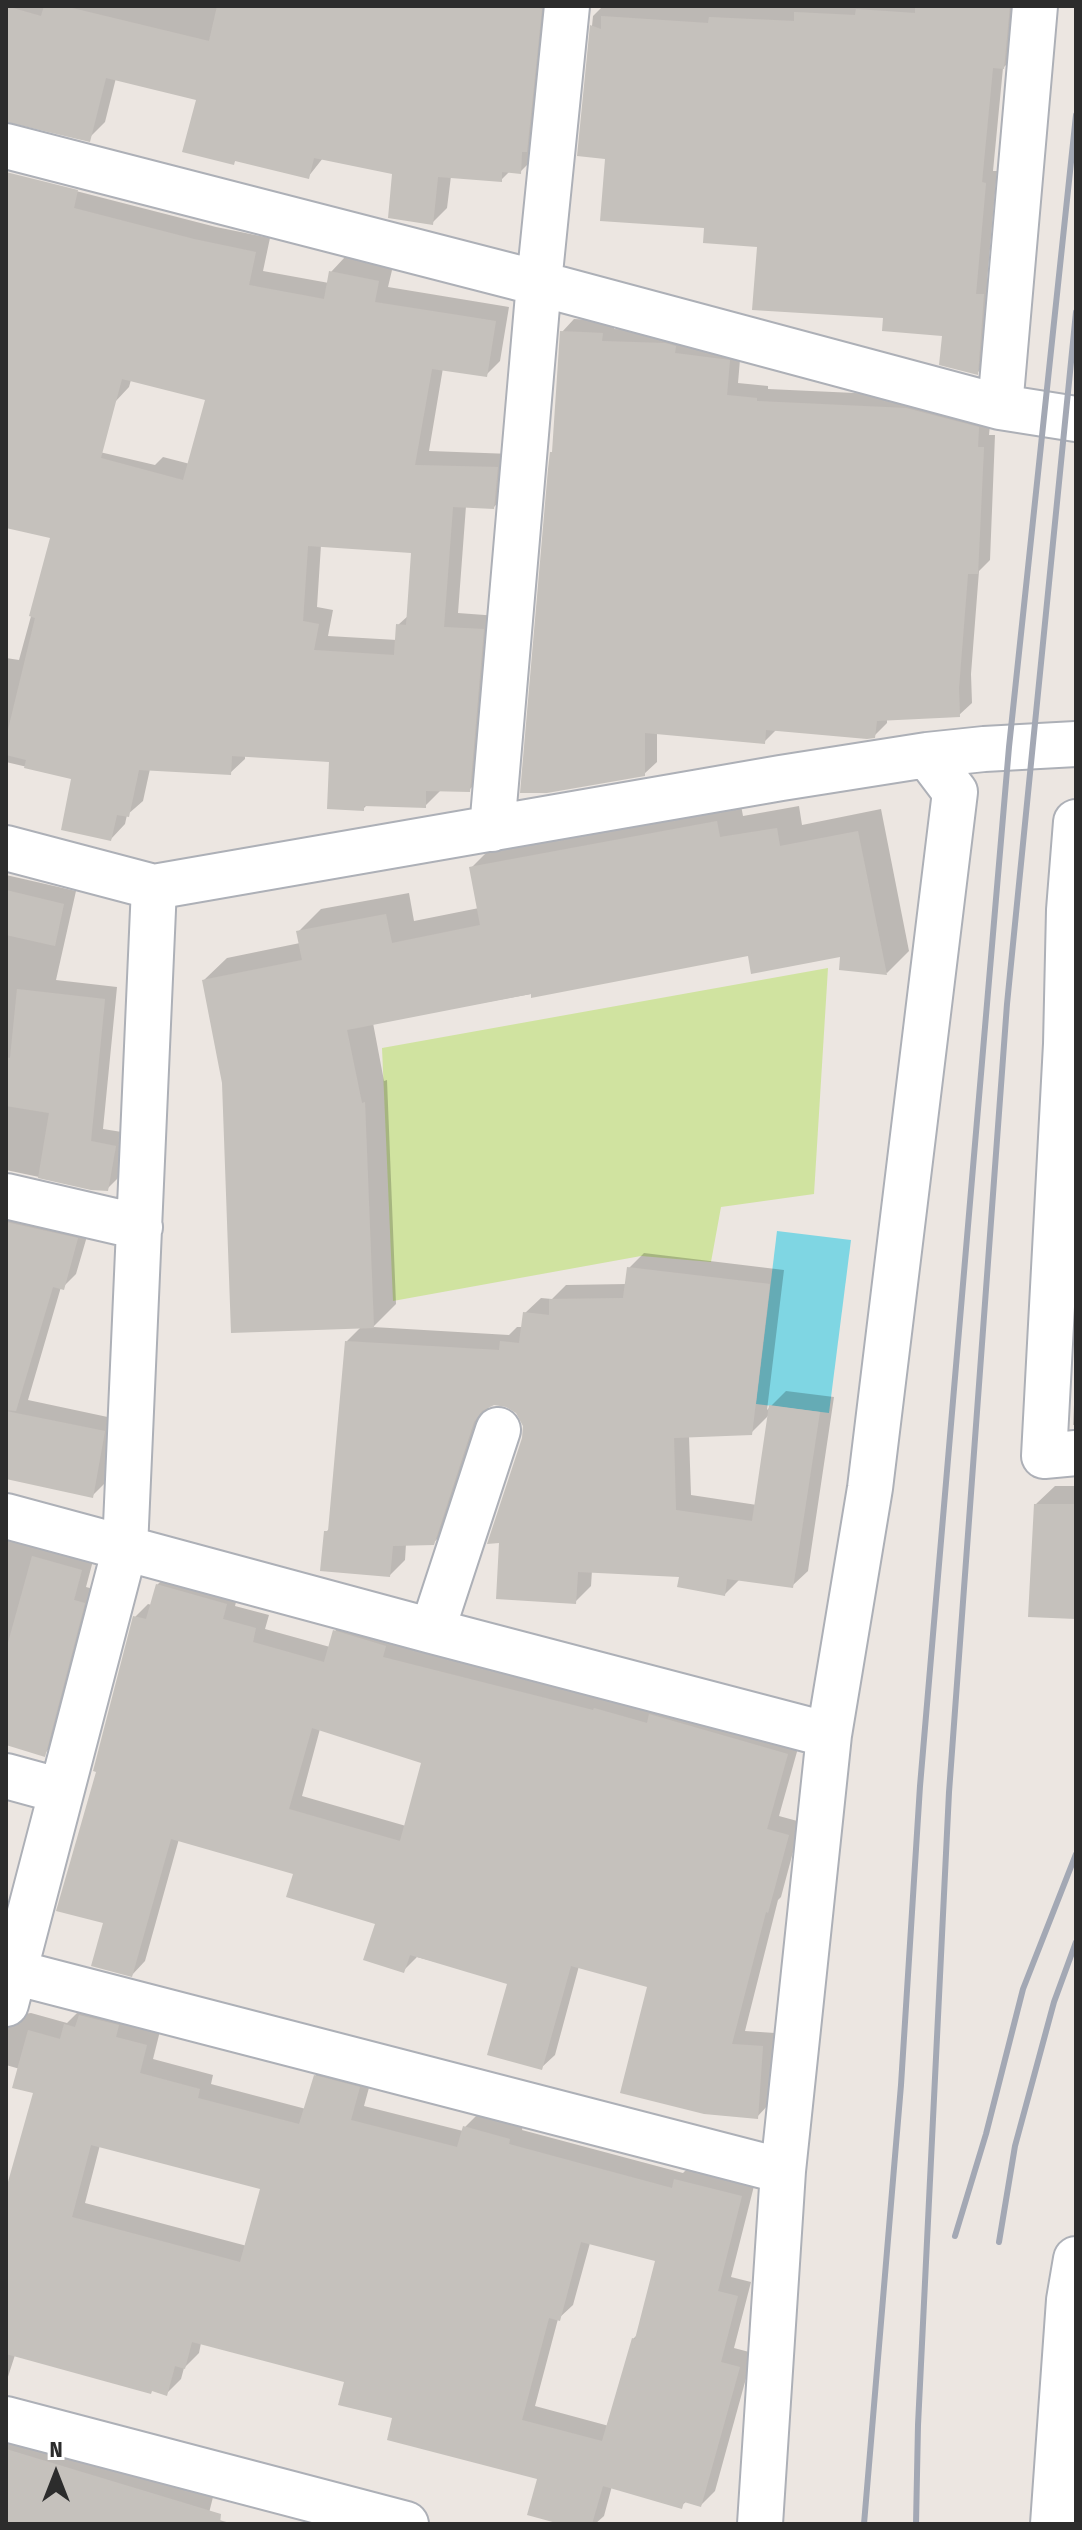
<!DOCTYPE html>
<html>
<head>
<meta charset="utf-8">
<style>
	body { margin:0 }
	#map { position:relative; width:1082px; height:2530px; overflow:hidden; background:#ece6e1; font-family:"Fira Sans Condensed",sans-serif }
	canvas { display:block }
	.frame { position:absolute; inset:0; border:8px solid #2c2c2c; pointer-events:none }
	.north { position:absolute; left:16px; top:2434px; width:80px; height:80px; -webkit-text-stroke:6px #fff; paint-order:stroke; rotate:0deg; font-size:22px; font-weight:700; line-height:32px; text-align:center; color:#2c2c2c }
	.north::after { content:''; display:block; margin:auto; width:28px; height:36px; background:#2c2c2c; clip-path:polygon(50% 0,100% 100%,50% 72%,0 100%) }
</style>
</head>
<body>
<div id="map">
<canvas width="1082" height="2530"></canvas>
<div class="frame"></div>
<div class="north">N</div>
</div>
<script>
const ctx = document.querySelector('canvas').getContext('2d');
ctx.lineJoin = 'round';
function fillPath(path, color) { ctx.fillStyle = color; ctx.fill(path, 'evenodd'); }
const poly = rows => new Path2D(rows.map(r => 'M' + r).join(''));
function stroke(path, color, width, dash) { ctx.strokeStyle = color; ctx.lineWidth = width; ctx.lineCap = dash ? 'butt' : 'round'; ctx.setLineDash(dash || []); ctx.stroke(path); }
fillPath(poly([
	[828,968,814,1194,721,1207,711,1262,641,1256,393,1301,382,1048]
]), '#d0e3a0');
fillPath(poly([
	[777,1231,851,1240,829,1413,756,1404]
]), '#7fd6e3');
fillPath(poly([
	[6,6,554,6,535,157,520,172,510,171,501,180,451,176,447,208,432,223,395,172,323,158,308,177,237,159,233,163,198,98,116,78,105,122,90,137,6,114],
	[603,6,1021,6,1016,55,1003,68,993,171,997,171,987,282,995,283,989,361,977,373,944,335,885,316,759,246,706,227,607,157,579,155,593,16],
	[6,173,216,227,270,238,263,271,329,283,331,272,345,257,393,266,388,287,509,307,500,361,486,375,443,368,429,451,512,454,508,492,494,507,466,506,458,613,498,616,484,775,469,790,440,791,425,806,368,804,363,809,331,760,245,755,245,759,230,773,150,769,143,801,127,815,125,824,111,839,74,778,6,762,6,658,19,660,53,536,6,525,6,430,155,465,163,457,190,464,208,399,131,380,129,387,115,402,6,373],
	[321,545,413,551,409,615,398,625,397,640,328,636,333,610,317,607],
	[574,319,614,321,614,329,679,331,741,348,738,383,768,386,768,389,920,396,991,415,989,435,995,435,990,560,979,571,971,674,972,703,959,715,887,719,887,723,874,736,777,729,764,742,657,732,657,762,644,774,554,450,562,332],
	[740,800,743,816,799,806,802,825,881,809,909,951,887,973,842,955,749,954,373,1023,384,1081,387,1080,396,1304,373,1327,509,1335,517,1327,523,1327,525,1313,541,1298,552,1299,566,1285,627,1284,629,1268,644,1253,784,1270,767,1410,786,1391,834,1397,808,1571,792,1586,740,1579,725,1594,681,1575,592,1570,591,1586,575,1602,524,1438,525,1425,518,1411,507,1405,493,1403,489,1406,449,1528,433,1543,406,1544,405,1560,390,1575,326,1532,331,1527,347,1341,361,1327,224,1083,204,980,227,958,300,943,298,932,321,909,409,893,414,921,479,908,471,868,494,845],
	[770,1414,757,1505,691,1495,689,1436,751,1433],
	[6,875,76,891,56,980,117,987,103,1129,128,1133,120,1176,107,1189,91,1188,6,1170],
	[6,1204,90,1226,76,1274,63,1287,61,1287,28,1400,117,1419,105,1483,92,1496,6,1462],
	[1076,1363,1076,1425,1073,1425],
	[1055,1486,1076,1486,1076,1617,1036,1504],
	[6,1535,94,1557,86,1587,97,1590,57,1741,44,1754,6,1744],
	[171,1572,239,1590,235,1606,269,1615,265,1629,330,1647,335,1631,348,1618,800,1741,779,1816,801,1822,781,1897,778,1900,745,2031,775,2033,770,2103,757,2117,650,1986,579,1966,555,2055,541,2068,510,1982,417,1957,404,1970,377,1922,295,1873,179,1839,145,1961,132,1975,105,1922,99,1770,135,1617,148,1604,152,1605,157,1585],
	[320,1729,424,1762,406,1826,302,1796],
	[6,2008,15,2015,31,2013,67,2023,80,2010,160,2031,153,2059,213,2075,211,2084,306,2109,315,2076,330,2062,373,2073,364,2106,463,2131,465,2127,479,2113,523,2125,522,2130,683,2173,691,2165,755,2182,731,2277,751,2282,734,2348,753,2353,715,2491,701,2505,687,2501,681,2506,612,2486,604,2516,595,2524,568,2524,540,2478,395,2417,346,2380,201,2343,199,2353,184,2368,181,2379,167,2393,15,2355,6,2383,6,2194,35,2092,20,2069,6,2065],
	[100,2145,263,2188,247,2246,85,2203],
	[590,2243,657,2259,639,2333,633,2339,609,2426,535,2406,558,2319,573,2305],
	[6,2429,215,2489,208,2517,234,2524,6,2524]
]), '#0003');
fillPath(poly([
	[6,6,41,16,44,6,64,6,209,41,217,6,533,6,542,9,527,152,522,152,521,174,502,172,502,182,438,177,433,225,388,218,392,174,314,158,309,179,235,161,234,165,182,152,196,100,106,78,90,142,6,122],
	[915,6,975,8,975,6,1010,6,1004,69,993,68,982,182,986,183,976,294,984,294,978,375,939,365,942,336,882,331,883,318,752,310,757,247,703,243,704,228,600,221,605,159,577,156,590,25,601,29,601,16,708,23,709,17,794,21,794,12,855,15,856,9,915,13],
	[6,172,78,190,74,208,194,239,256,252,249,285,324,299,329,271,379,281,375,302,496,321,487,377,432,369,415,465,498,467,494,509,453,507,444,627,484,629,470,792,426,791,426,808,364,806,364,811,327,809,329,762,232,756,231,775,139,770,129,817,117,815,111,841,61,830,71,779,24,768,26,760,6,755,6,738,35,618,29,616,50,538,6,528],
	[122,379,205,400,183,480,101,458],
	[308,546,411,553,406,625,396,624,394,655,314,650,319,624,303,621],
	[560,331,603,333,602,341,665,343,676,346,675,353,730,360,727,395,757,398,757,401,906,408,979,427,978,447,984,447,978,574,968,574,959,688,960,717,877,721,875,738,867,739,766,730,765,744,645,733,645,776,547,793,520,793,548,469,550,452,552,452],
	[717,821,720,837,777,828,780,846,858,831,887,975,839,970,840,957,751,974,748,956,531,998,531,994,347,1030,362,1103,365,1102,374,1328,231,1333,222,1083,202,980,302,960,296,931,386,914,392,943,480,925,469,867],
	[6,890,64,904,55,946,6,935],
	[17,989,105,999,91,1141,116,1146,108,1191,91,1190,38,1178,49,1113,6,1106,6,1057,10,1058],
	[6,1222,78,1238,64,1290,53,1287,16,1411,6,1410],
	[627,1267,770,1284,752,1435,674,1438,676,1510,752,1521,769,1405,820,1412,793,1588,727,1579,725,1596,677,1587,679,1577,578,1572,576,1604,496,1599,499,1543,487,1544,522,1438,523,1426,516,1413,506,1407,494,1405,482,1411,474,1422,434,1545,393,1546,390,1577,320,1571,324,1531,328,1531,345,1341,499,1350,500,1341,519,1343,523,1312,549,1315,549,1299,623,1298],
	[6,1411,105,1431,93,1498,6,1479],
	[1034,1504,1076,1504,1076,1619,1028,1617],
	[32,1556,82,1570,74,1600,85,1603,45,1757,6,1745,6,1650],
	[156,1584,227,1604,223,1619,256,1628,253,1642,324,1662,333,1630,386,1646,383,1657,593,1710,594,1708,647,1723,649,1714,788,1754,767,1829,789,1835,768,1913,766,1912,732,2044,763,2046,758,2119,704,2114,620,2093,647,1987,571,1966,542,2070,487,2055,507,1984,410,1955,404,1973,363,1960,375,1924,286,1897,293,1874,171,1839,132,1977,91,1966,103,1923,56,1911,96,1772,93,1771,133,1616,146,1619],
	[312,1728,421,1763,400,1841,289,1809],
	[79,2015,119,2025,116,2037,147,2045,140,2073,200,2089,198,2098,299,2124,314,2075,360,2087,351,2120,457,2147,463,2126,510,2139,509,2144,672,2188,674,2179,742,2196,718,2291,738,2296,721,2362,740,2367,701,2507,684,2502,682,2509,603,2486,592,2524,560,2524,527,2515,537,2479,387,2440,392,2418,338,2405,344,2382,192,2342,185,2369,175,2366,167,2396,152,2391,151,2394,6,2354,6,2189,33,2093,12,2088,28,2030,60,2039,64,2024,75,2027],
	[91,2145,260,2189,240,2262,72,2217],
	[581,2242,655,2261,635,2339,632,2338,602,2441,522,2420,549,2318,560,2321],
	[6,2449,221,2514,220,2524,6,2524]
]), '#c5c1bc');
const minor = poly([
	[6,146,515,277,1000,407,1076,419],
	[1000,407,1035,6],
	[1076,822,1069,910,1066,1044,1044,1456,1076,1453],
	[492,829,539,283,567,6],
	[6,848,154,887,781,778,927,755,984,749,1076,744],
	[6,1196,140,1227],
	[6,1516,432,1631,829,1735],
	[432,1631,498,1430],
	[6,1776,61,1791],
	[6,1970,783,2171],
	[6,2004,125,1548,154,887],
	[6,2419,406,2524],
	[760,2524,783,2171,829,1735,870,1488,955,792,927,755],
	[1053,2524,1069,2300,1076,2259]
]);
stroke(minor, '#adb0b7', 48);
stroke(minor, '#fff', 44);
stroke(poly([
	[955,2236,986,2134,1023,1989,1076,1854],
	[999,2242,1015,2146,1054,2002,1076,1942],
	[864,2524,901,2085,920,1786,1009,747,1076,115],
	[916,2524,918,2425,949,1792,1007,1004,1076,312]
]), '#a3a8b4', 6);
</script>
</body>
</html>
